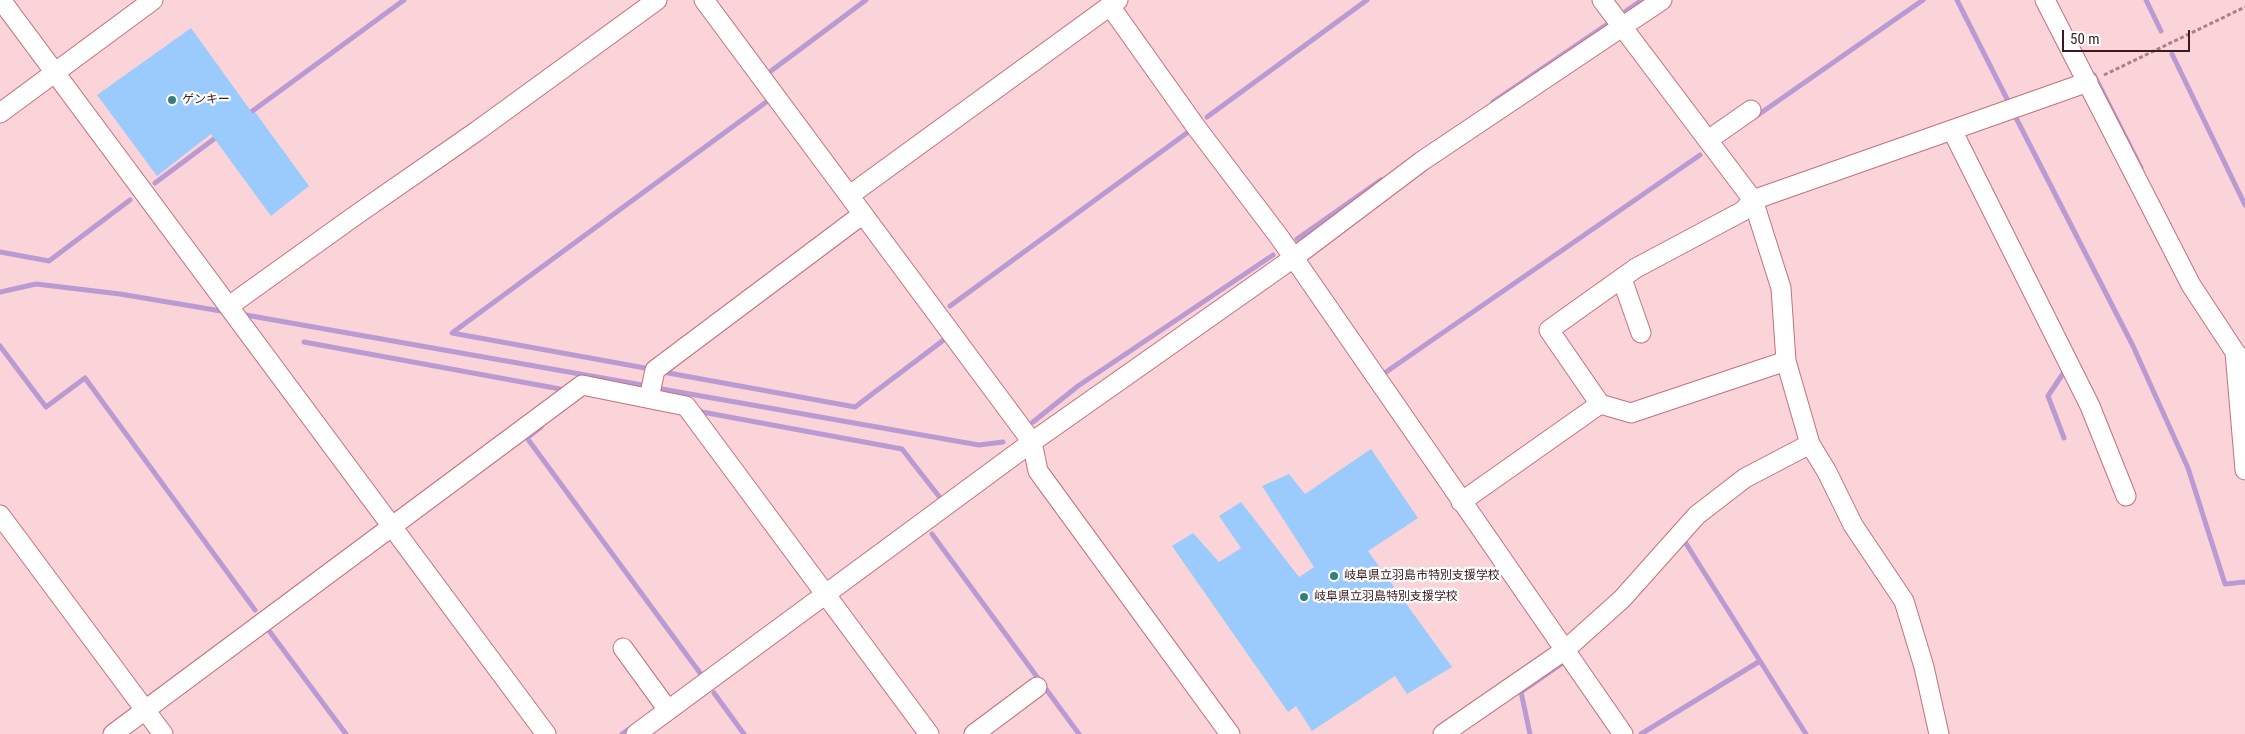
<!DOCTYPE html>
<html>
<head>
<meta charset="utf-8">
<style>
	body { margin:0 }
	#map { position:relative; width:2245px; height:734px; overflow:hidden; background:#fad4d8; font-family:"Roboto Condensed",sans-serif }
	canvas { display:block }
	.scale { position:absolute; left:2062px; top:30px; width:128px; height:22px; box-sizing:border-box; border:2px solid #3b191f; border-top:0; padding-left:6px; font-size:15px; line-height:18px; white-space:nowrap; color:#3b191f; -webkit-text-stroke:4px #fff; paint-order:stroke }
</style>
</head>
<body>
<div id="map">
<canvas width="2245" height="734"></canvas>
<div class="scale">50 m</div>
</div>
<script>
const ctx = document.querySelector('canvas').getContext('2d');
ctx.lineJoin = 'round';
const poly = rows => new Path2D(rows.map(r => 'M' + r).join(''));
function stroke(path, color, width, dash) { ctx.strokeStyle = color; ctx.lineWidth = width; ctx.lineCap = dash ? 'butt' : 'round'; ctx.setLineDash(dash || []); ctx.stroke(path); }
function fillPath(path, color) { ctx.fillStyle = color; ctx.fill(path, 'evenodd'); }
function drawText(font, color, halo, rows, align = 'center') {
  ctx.font = font + ' "Roboto Condensed","Noto Sans JP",sans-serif'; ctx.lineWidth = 4.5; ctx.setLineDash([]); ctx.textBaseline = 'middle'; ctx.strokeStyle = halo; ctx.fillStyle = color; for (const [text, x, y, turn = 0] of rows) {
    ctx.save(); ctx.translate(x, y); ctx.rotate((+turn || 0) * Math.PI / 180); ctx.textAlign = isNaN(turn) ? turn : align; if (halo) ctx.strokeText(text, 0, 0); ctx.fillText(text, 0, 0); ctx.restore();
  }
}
stroke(poly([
	[1957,0,2008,101],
	[2146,0,2161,31],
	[1626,11,1642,0],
	[2172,54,2245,205],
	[771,71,866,0],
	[2094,75,2141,168],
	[1493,102,1606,25],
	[2014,114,2133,346,2188,468,2225,584,2245,582],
	[247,115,404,0],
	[1207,117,1367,0],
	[1755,117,1923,0],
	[155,183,218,136],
	[1297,239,1381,180],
	[0,252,49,261,130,200],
	[0,292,36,284,120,294,227,312],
	[950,306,1191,130],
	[240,314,648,386],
	[304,342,560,389],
	[0,346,46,407,85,378,255,610],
	[645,368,452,333,769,100],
	[663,372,855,407,945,339],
	[1386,372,1700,155],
	[656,388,956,441,979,445,1003,442],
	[698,410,702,412,902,449,941,499],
	[1033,422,1078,386,1273,255],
	[541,427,527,438,703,677],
	[2064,438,2048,396,2066,369],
	[932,534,1079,734],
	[270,632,346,734],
	[1760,661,1806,734],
	[714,693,744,734],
	[622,734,632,727],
	[1530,734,1521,692,1564,662,1566,664],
	[1641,734,1760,661,1685,542]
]), '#ba9ad3', 5);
fillPath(poly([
	[191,28,253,114,255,112,309,186,271,216,211,134,157,176,97,95],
	[1371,449,1418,518,1368,551,1452,667,1407,694,1395,676,1312,731,1296,706,1288,712,1172,546,1193,533,1219,562,1241,548,1219,516,1241,502,1299,577,1314,567,1262,486,1289,474,1305,494]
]), '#9bcbfd');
const minor = poly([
	[1,0,546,734],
	[704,0,1032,442,1038,471,1230,734],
	[1602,0,1753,200,1781,288,1786,361,1810,444,1827,472,1853,525,1904,601,1924,667,1939,734],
	[2045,0,2191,285,2235,352,2245,363],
	[1110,6,1196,127,1280,238,1623,734],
	[0,113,153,0],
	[1952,130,2090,406,2126,496],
	[1708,140,1751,110],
	[850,195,1118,0],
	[1622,279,1641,333],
	[229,306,356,215,477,131,657,0],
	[2235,352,2245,470],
	[649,398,655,370,863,214],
	[1600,404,1549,330,1636,268,1743,211,1753,200,2088,82],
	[1461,502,1600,404,1631,413,1786,361],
	[0,515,163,734],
	[623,648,668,710],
	[113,734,582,385,686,406,929,734],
	[636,734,1032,442,1292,259,1422,161,1662,0],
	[974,734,1037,687],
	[1443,734,1565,650,1622,599,1697,515,1745,478,1810,444]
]);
stroke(minor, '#c5707e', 21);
stroke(poly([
	[2104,75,2245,7]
]), '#a78388', 3, [4, 2.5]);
stroke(minor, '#fff', 19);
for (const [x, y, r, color] of [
	[172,100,5,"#367e7a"],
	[1334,576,5,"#367e7a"],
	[1304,597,5,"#367e7a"]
]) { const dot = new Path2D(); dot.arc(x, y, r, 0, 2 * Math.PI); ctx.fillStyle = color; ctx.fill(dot); stroke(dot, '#fff', 2); }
drawText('12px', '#3b191f', '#fff', [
	["ゲンキー",182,100],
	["岐阜県立羽島市特別支援学校",1344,576],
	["岐阜県立羽島特別支援学校",1314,597]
], 'left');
</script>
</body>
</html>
